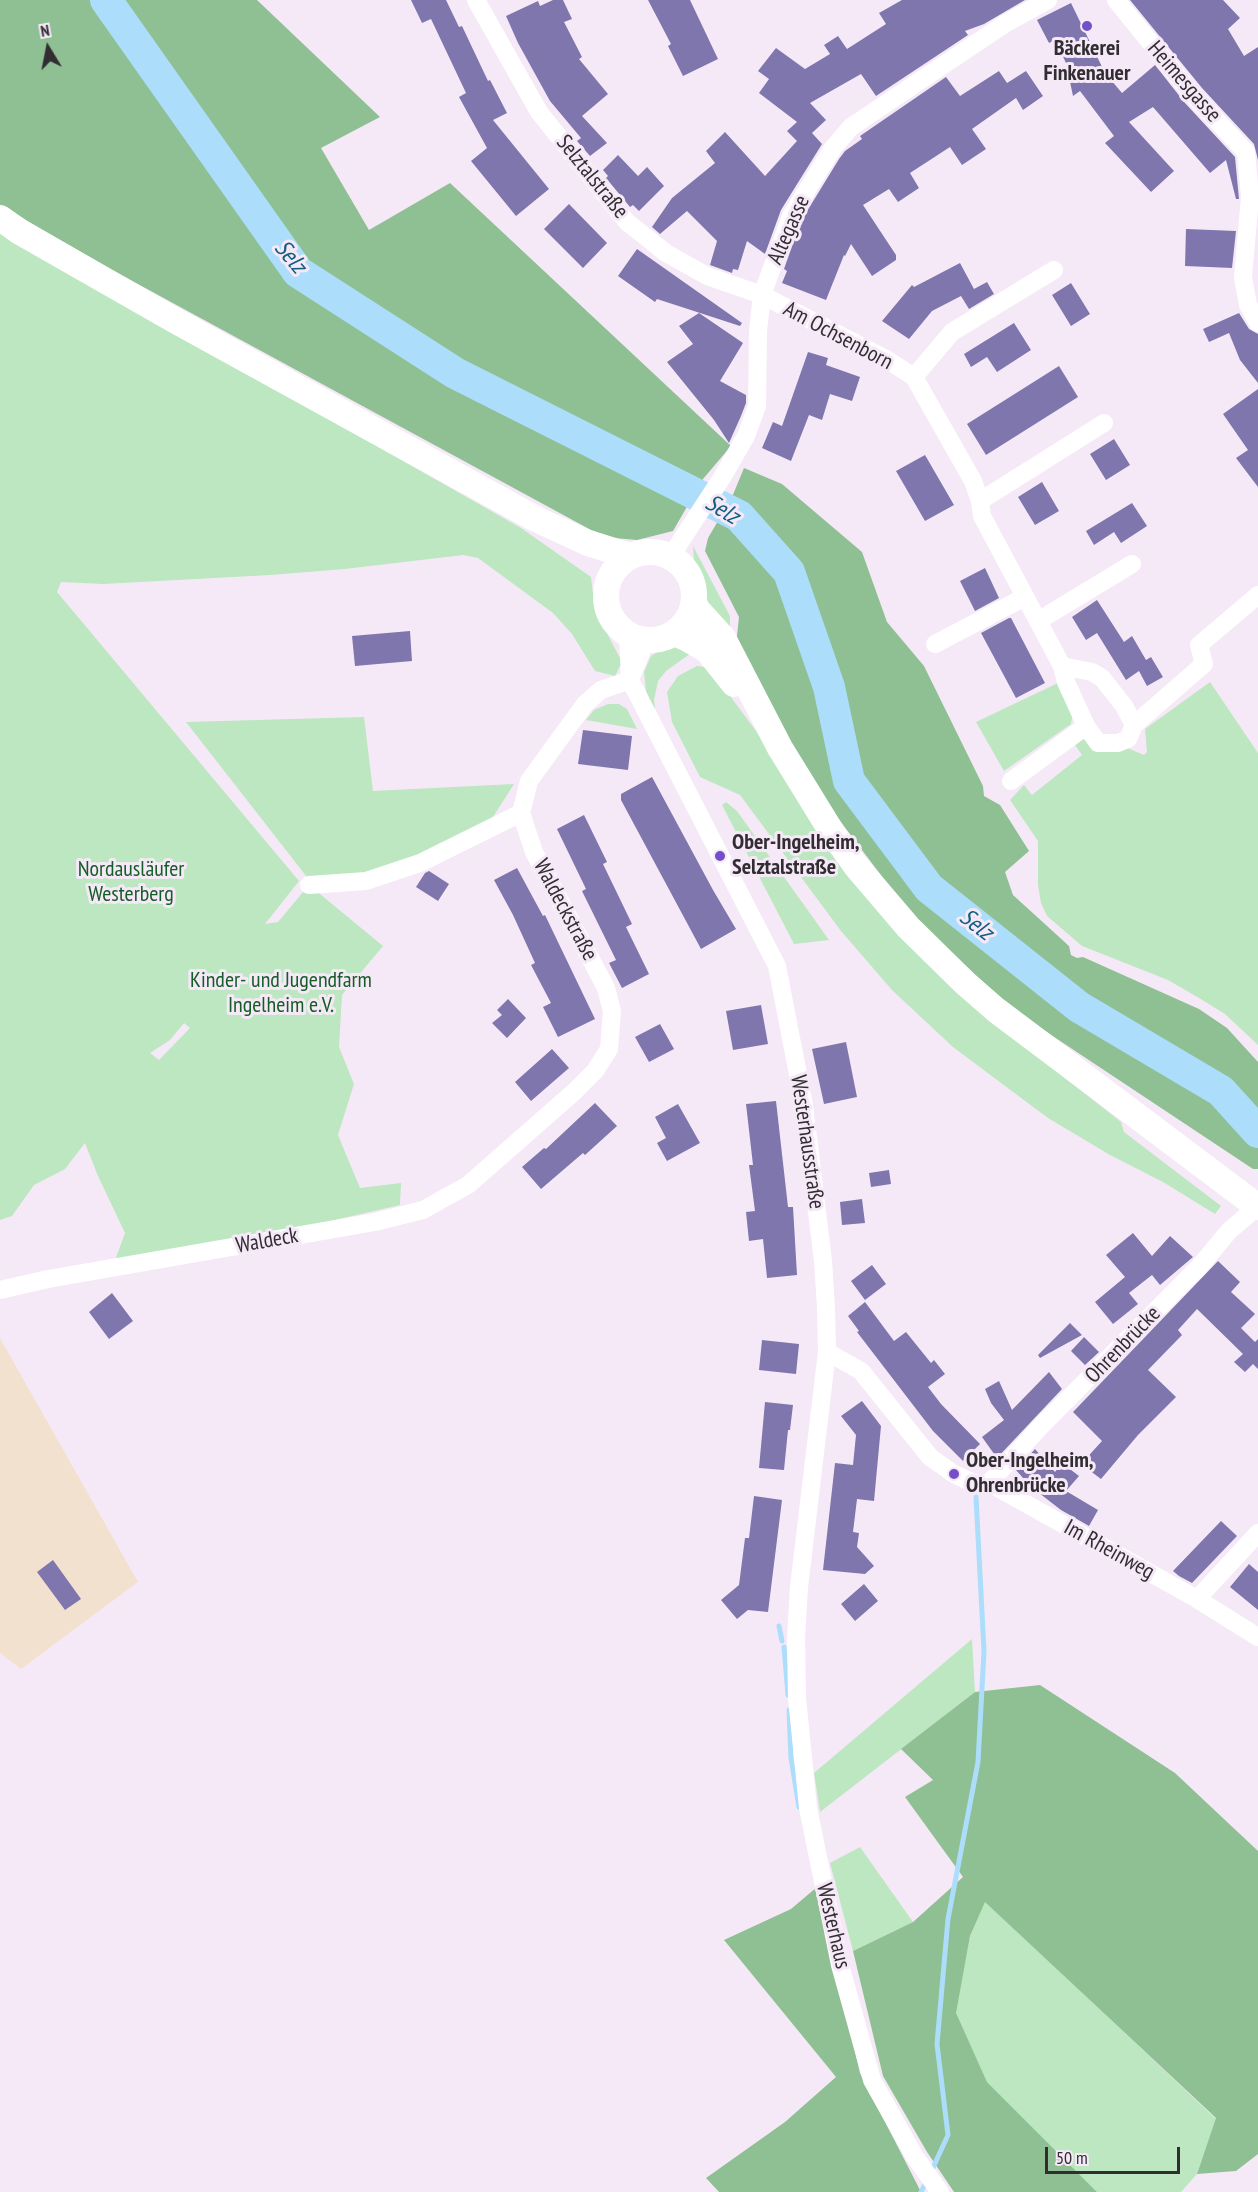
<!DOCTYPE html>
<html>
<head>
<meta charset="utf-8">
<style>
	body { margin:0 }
	#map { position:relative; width:1258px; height:2192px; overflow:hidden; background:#f6e9f7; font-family:"PT Sans Narrow",sans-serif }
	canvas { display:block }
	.north { position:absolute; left:18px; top:18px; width:60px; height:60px; -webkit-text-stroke:4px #f6e9f7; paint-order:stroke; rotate:350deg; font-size:16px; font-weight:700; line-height:24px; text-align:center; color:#312d32 }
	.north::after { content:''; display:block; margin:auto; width:21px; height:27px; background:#312d32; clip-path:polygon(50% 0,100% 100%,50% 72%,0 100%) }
	.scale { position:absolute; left:1045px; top:2147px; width:135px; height:27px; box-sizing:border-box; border:3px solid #312d32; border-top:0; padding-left:8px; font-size:18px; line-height:21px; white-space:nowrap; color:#312d32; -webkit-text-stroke:4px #f6e9f7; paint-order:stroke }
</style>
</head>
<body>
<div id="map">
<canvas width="1258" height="2192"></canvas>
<div class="north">N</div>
<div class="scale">50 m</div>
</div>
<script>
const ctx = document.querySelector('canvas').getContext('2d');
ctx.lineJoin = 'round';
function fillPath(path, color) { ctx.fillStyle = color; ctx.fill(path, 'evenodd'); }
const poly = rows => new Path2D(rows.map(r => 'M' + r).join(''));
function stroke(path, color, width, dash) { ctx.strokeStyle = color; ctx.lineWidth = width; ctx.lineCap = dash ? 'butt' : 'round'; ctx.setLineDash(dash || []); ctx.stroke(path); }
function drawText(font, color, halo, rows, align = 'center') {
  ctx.font = font + ' "PT Sans Narrow",sans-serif'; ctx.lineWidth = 6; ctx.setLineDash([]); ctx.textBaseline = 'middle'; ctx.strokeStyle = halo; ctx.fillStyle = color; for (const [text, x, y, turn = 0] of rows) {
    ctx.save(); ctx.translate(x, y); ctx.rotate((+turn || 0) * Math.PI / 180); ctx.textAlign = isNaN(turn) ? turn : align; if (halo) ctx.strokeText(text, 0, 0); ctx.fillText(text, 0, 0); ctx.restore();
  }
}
fillPath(poly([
	[0,1338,138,1582,21,1669,0,1653]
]), '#f3e1d0');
fillPath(poly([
	[0,232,521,528,591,577,595,610,622,662,615,676,595,671,572,634,553,613,478,558,463,555,345,569,270,575,103,584,61,582,57,592,299,881,265,924,278,922,309,885,383,946,342,995,339,1047,354,1084,338,1135,360,1188,401,1183,400,1205,313,1225,114,1263,125,1233,98,1176,85,1143,65,1169,34,1185,12,1216,0,1220],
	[184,1023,190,1028,159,1060,150,1053,170,1040],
	[693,546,730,616,730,626,724,630,709,607,702,576,694,561],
	[671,646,694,651,666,671,658,681,654,700,655,708,652,710,646,691,644,672,651,656,662,649],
	[697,666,705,667,713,673,762,739,872,902,924,961,985,1015,1121,1122,1124,1132,1221,1206,1215,1214,1163,1182,1110,1155,1048,1118,953,1047,892,990,841,931,740,795,700,777,672,722,667,692,678,676],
	[1210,682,1258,753,1258,1045,1225,1014,1199,998,1168,980,1082,946,1047,916,1041,903,1038,885,1038,841,1010,800,1024,785,1032,795,1082,755,1075,745,1083,739,1097,748,1125,747,1144,755,1147,752,1145,729],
	[1058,683,1073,712,1071,724,1004,771,976,722],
	[608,704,619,704,627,709,637,729,586,720,594,710],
	[364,717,373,791,514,784,486,828,416,859,363,874,310,881,186,722],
	[726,802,737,811,829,940,794,944,722,805],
	[972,1639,975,1692,820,1812,814,1773],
	[860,1847,913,1922,853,1951,830,1863],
	[985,1901,1216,2119,1197,2174,1181,2192,1097,2192,987,2082,955,2013,970,1936]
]), '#bce7c0');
fillPath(poly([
	[0,0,257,0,380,117,321,148,369,230,450,183,731,446,703,479,673,531,637,540,614,538,591,530,112,270,0,205],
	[744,468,782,484,862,552,887,622,924,666,983,786,984,796,1000,805,1029,851,1005,872,1013,895,1069,946,1071,955,1077,958,1083,957,1199,1009,1227,1028,1258,1062,1258,1169,1253,1169,1012,1009,911,915,822,797,730,640,737,636,739,617,705,551,708,538,732,497],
	[1040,1685,1175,1773,1258,1851,1258,2154,1236,2171,1197,2174,1216,2118,985,1902,970,1936,956,2013,987,2082,1097,2192,954,2192,927,2152,883,2076,853,1951,913,1922,963,1877,905,1797,933,1780,901,1749,975,1692],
	[817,1887,860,2073,921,2192,719,2192,706,2178,785,2122,836,2077,724,1940,791,1909]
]), '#8ec093');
stroke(poly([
	[779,1626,782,1641],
	[784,1647,788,1695],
	[789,1710,791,1758,799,1807],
	[931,2172,948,2135,937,2044,948,1919,978,1762,984,1651,976,1497],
	[921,2192,927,2180]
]), '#acddfb', 5);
stroke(poly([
	[106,0,298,272,455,373,739,516,789,572,829,687,849,781,929,888,1079,1007,1221,1091,1258,1132]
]), '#acddfb', 32);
fillPath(poly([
	[411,0,446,0,459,27,462,26,488,81,490,80,507,113,493,120,549,189,516,216,471,161,487,148,459,97,466,93,431,19,422,23],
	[553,0,563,0,572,19,564,22,582,57,579,59,608,94,582,116,607,143,590,156,577,141,581,138,550,101,518,43,506,16,538,1,540,6],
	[648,0,690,0,718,59,683,76,668,46,671,44],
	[902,0,1025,0,984,24,965,31,968,35,876,96,861,74,810,103,826,120,812,133,822,144,781,210,765,254,747,241,738,270,733,269,732,273,710,265,717,241,687,211,660,234,652,227,672,198,715,163,706,151,725,132,765,176,797,141,787,131,797,122,759,93,769,79,758,71,776,48,805,69,830,54,824,45,838,36,847,49,886,24,879,13],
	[1130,0,1223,0,1240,18,1228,29,1244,56,1258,47,1258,160,1254,144,1202,88],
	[1071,3,1105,73,1122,93,1155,65,1185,103,1235,157,1239,199,1236,199,1226,160,1210,173,1153,107,1129,122,1174,171,1151,192,1105,143,1114,136,1080,91,1073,96,1066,63,1055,40,1049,43,1037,20],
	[999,71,1007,83,1026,71,1043,96,1023,110,1016,98,972,129,986,149,962,165,950,147,910,173,919,188,898,202,889,189,863,205,896,255,896,260,872,276,851,244,845,256,844,255,826,300,782,283,787,271,784,269,801,221,839,159,845,151,862,139,860,136,946,77,960,96],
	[618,155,638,176,647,167,664,186,639,211,633,205,630,207,606,178,608,176,603,170],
	[569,204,607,243,583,268,544,229],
	[1186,229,1236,231,1232,268,1185,266],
	[637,249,742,323,740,326,657,299,655,302,618,276],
	[960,263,974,289,987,282,994,294,969,309,961,296,932,311,909,339,882,321,912,285,914,287],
	[1071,283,1090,314,1071,326,1052,295],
	[699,313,743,343,720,381,746,395,746,403,741,416,729,443,714,420,667,362,693,344,679,326],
	[1239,313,1249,329,1258,334,1258,383,1240,360,1229,333,1209,342,1203,329],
	[1014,323,1031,350,997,372,987,357,971,367,964,354],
	[808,352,828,358,826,365,860,377,852,401,830,394,822,420,809,415,791,461,762,448,773,422,782,426],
	[1059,366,1078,397,986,455,967,424],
	[1258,389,1258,487,1236,458,1248,450,1223,414],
	[1114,439,1130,465,1106,480,1090,454],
	[925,455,954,505,925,521,896,471],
	[1042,482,1059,511,1035,525,1018,497],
	[1132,503,1147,526,1121,543,1114,532,1094,545,1086,531],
	[985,568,999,598,975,611,960,581],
	[1097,600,1124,642,1132,636,1146,660,1151,657,1163,677,1147,686,1139,671,1126,680,1097,633,1086,640,1072,617],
	[1009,618,1011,618,1045,683,1016,698,981,633],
	[410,631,412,661,355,666,352,636],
	[583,730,632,736,628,770,578,764],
	[652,777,713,890,736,929,701,949,621,800,621,794],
	[584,815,607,862,603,864,632,924,626,927,649,974,622,988,609,963,616,960,582,891,586,889,557,829],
	[517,868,543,916,545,915,595,1019,558,1037,543,1007,551,1003,531,965,535,963,513,915,494,880],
	[429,871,449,884,438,901,416,887,425,873],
	[508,999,526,1018,507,1038,492,1023,502,1015,497,1010],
	[761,1005,768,1044,733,1050,726,1011],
	[660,1024,674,1049,649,1062,635,1037],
	[846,1042,857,1097,824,1104,812,1049],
	[552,1049,569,1068,531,1101,515,1082],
	[776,1101,788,1207,793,1207,797,1275,767,1278,763,1239,749,1241,746,1212,755,1211,749,1165,753,1165,746,1104],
	[595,1103,617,1126,585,1155,583,1153,541,1189,522,1167,544,1148,546,1149],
	[678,1104,700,1143,667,1161,657,1143,666,1138,655,1117],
	[889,1170,891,1184,871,1187,869,1173],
	[862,1199,865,1223,842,1225,840,1202],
	[1133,1233,1152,1256,1170,1236,1193,1257,1160,1285,1152,1275,1129,1293,1138,1304,1113,1324,1095,1302,1125,1277,1106,1255],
	[1218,1261,1240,1282,1231,1292,1255,1314,1241,1328,1255,1342,1258,1339,1258,1369,1253,1364,1245,1372,1234,1362,1243,1354,1197,1309,1178,1330,1182,1335,1148,1370,1176,1397,1138,1435,1101,1479,1081,1464,1102,1441,1073,1412],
	[872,1265,886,1284,865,1300,851,1281],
	[112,1293,133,1321,109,1339,89,1312],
	[865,1302,894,1341,906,1332,931,1363,934,1360,945,1374,928,1387,941,1404,980,1444,963,1461,933,1431,857,1332,859,1331,848,1316],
	[1070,1323,1082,1335,1040,1358,1038,1355],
	[1084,1337,1099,1352,1085,1365,1071,1351],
	[762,1340,799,1344,796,1374,759,1370],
	[1049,1372,1062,1389,997,1458,982,1437,1004,1420,991,1403,985,1389,999,1381,1012,1410],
	[862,1401,881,1426,874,1501,857,1499,853,1532,859,1533,857,1547,874,1566,865,1574,823,1570,835,1463,853,1465,856,1435,841,1416],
	[765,1402,793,1405,790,1430,788,1430,784,1470,759,1468],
	[1035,1449,1055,1472,1062,1463,1079,1476,1066,1491,1098,1510,1089,1526,1061,1510,1030,1486,1016,1470],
	[754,1496,782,1500,768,1612,748,1610,737,1619,721,1600,739,1585,745,1538,749,1538],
	[1221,1521,1237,1536,1192,1583,1179,1576,1173,1571],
	[53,1560,81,1599,65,1610,37,1572],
	[1249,1564,1258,1572,1258,1610,1230,1587],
	[864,1584,878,1601,855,1621,841,1604]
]), '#7e76ad');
stroke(poly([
	[476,0,539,112,627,222,666,253,707,276,762,295,886,359,914,377,973,481,980,501,982,516,1062,666,1066,682,1086,726,1098,743,1118,743,1128,739,1134,725,1204,664,1199,645,1258,595],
	[1116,0,1193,95,1246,152],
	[1246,152,1250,197,1243,277,1248,305,1258,323],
	[914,377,952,332,1054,270],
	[980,501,1104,423],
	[671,556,723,476,746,436,757,406,758,331,762,295,791,216,833,148,851,127,1006,23,1048,0],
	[1038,621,1132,564],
	[628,634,630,680,777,966,804,1105,823,1261,826,1308,827,1352,799,1587,796,1639,797,1698,808,1808,840,1965,872,2080,915,2157,940,2192],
	[935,644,1025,597],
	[1062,666,1092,672,1102,678,1124,706,1134,725],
	[632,675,646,640],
	[1011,781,1086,726],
	[309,885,366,881,420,863,521,813],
	[0,1290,48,1279,375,1222,423,1210,468,1185,574,1092,595,1071,609,1049,612,1011,606,988,534,852,521,813,529,781,585,704,601,690,630,680],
	[827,1352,861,1371,930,1457,954,1474,973,1483,989,1483,1197,1599,1258,1637],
	[989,1483,1041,1426,1199,1267,1229,1231,1258,1206],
	[1197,1599,1258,1533]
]), '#fff', 18);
stroke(poly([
	[0,218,20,232,176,321,536,519,588,543,630,556],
	'606 596a44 44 0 1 1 88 0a44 44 0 1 1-88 0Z',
	[694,606,723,638,780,748,833,834,856,866,908,927,965,983,996,1010,1258,1207],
	[674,633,686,638,707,650,734,684]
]), '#fff', 26);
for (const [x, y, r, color] of [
	[1087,26,6,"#7350c9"],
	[720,856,6,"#7350c9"],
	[954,1474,6,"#7350c9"]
]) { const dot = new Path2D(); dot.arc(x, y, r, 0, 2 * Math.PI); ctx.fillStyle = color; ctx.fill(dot); stroke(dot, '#f6e9f7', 2); }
drawText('bold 22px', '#312d32', '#f6e9f7', [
	["Bäckerei",1087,49,"center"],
	["Finkenauer",1087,74,"center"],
	["Ober-Ingelheim,",732,843],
	["Selztalstraße",732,868],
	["Ober-Ingelheim,",966,1461],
	["Ohrenbrücke",966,1486]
], 'left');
drawText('22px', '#312d32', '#f6e9f7', [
	["Heimesgasse",1184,82,49],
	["Selztalstraße",592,177,51],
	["Altegasse",789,230,-66],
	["Am Ochsenborn",838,336,28],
	["Waldeckstraße",565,910,62],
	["Westerhausstraße",807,1142,82],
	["Waldeck",267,1241,-10],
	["Ohrenbrücke",1123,1345,-46],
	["Im Rheinweg",1109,1550,29],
	["Westerhaus",833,1926,77]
]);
drawText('22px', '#145d26', '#f6e9f7', [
	["Nordausläufer",131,870],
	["Westerberg",131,895],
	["Kinder- und Jugendfarm",281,981],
	["Ingelheim e.V.",281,1006]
]);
drawText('italic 24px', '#125e81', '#f6e9f7', [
	["Selz",290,257,50],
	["Selz",722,510,31],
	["Selz",976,925,38]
]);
</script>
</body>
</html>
